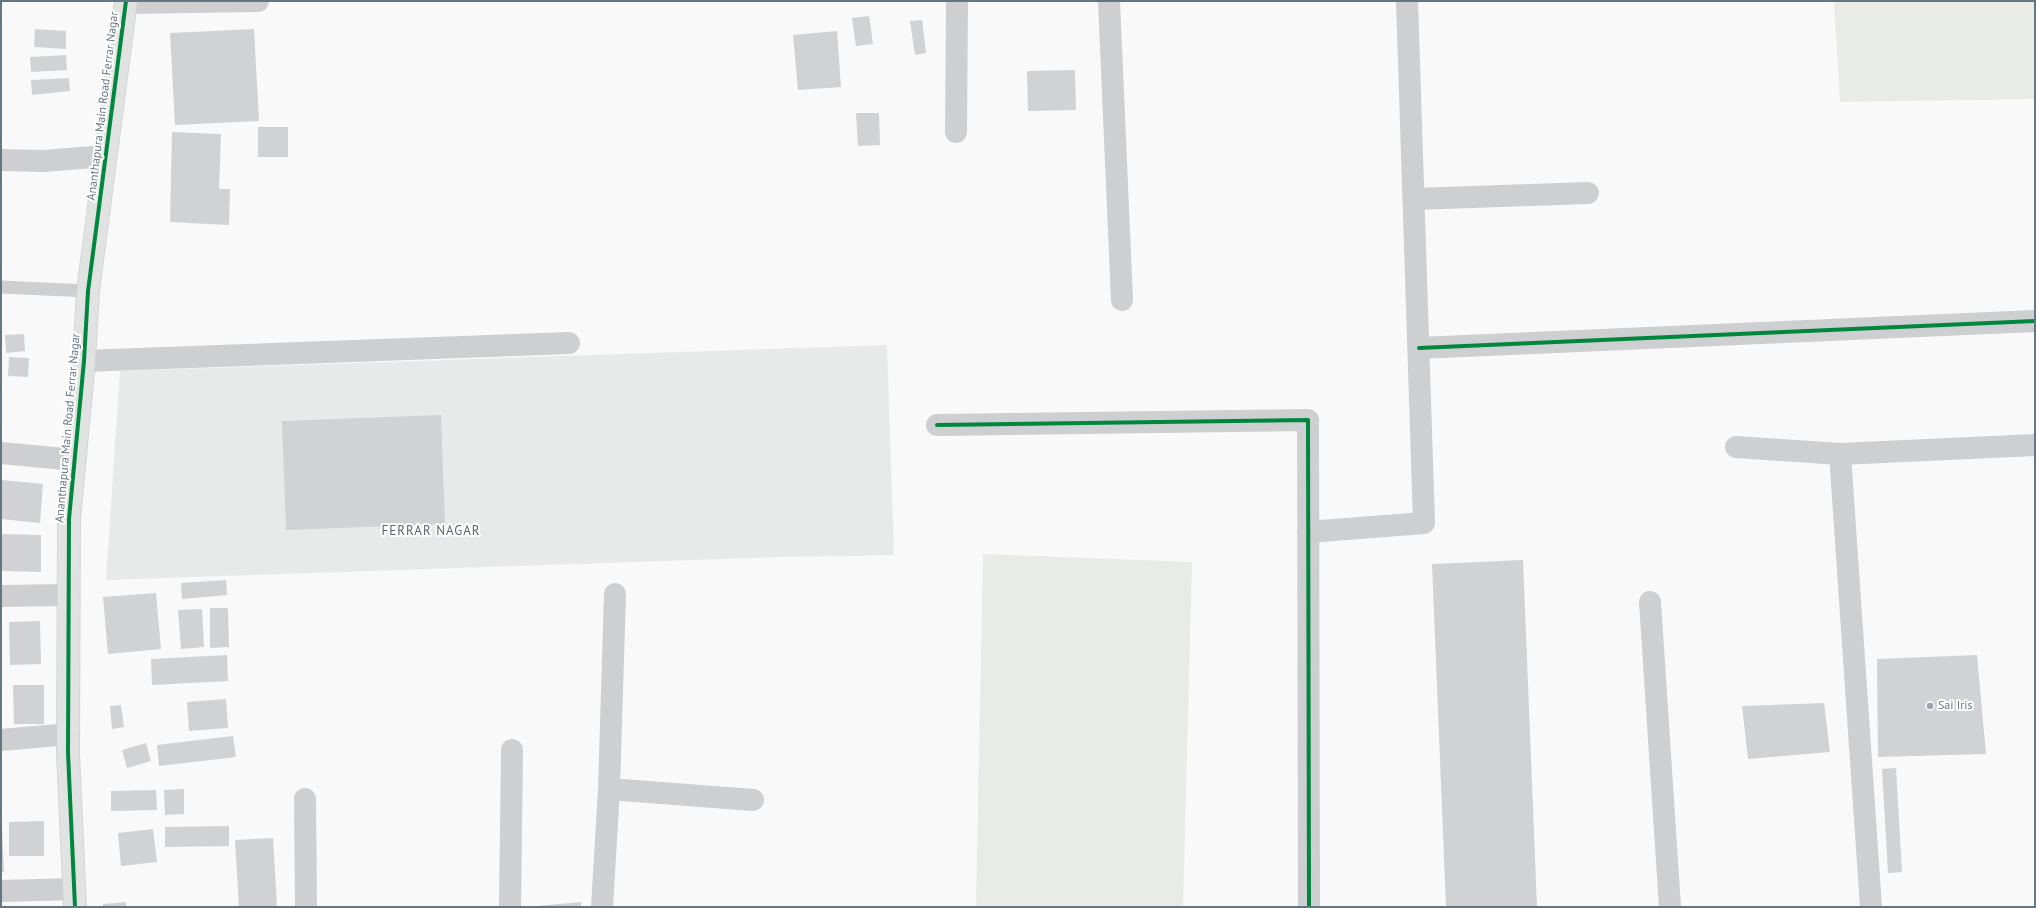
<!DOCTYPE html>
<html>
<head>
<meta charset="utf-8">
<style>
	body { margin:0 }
	#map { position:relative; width:2036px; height:908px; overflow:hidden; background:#f9f9f9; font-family:"PT Sans",sans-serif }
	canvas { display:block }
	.frame { position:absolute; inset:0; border:2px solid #657683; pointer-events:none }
</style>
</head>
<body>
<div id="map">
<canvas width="2036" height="908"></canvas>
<div class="frame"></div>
</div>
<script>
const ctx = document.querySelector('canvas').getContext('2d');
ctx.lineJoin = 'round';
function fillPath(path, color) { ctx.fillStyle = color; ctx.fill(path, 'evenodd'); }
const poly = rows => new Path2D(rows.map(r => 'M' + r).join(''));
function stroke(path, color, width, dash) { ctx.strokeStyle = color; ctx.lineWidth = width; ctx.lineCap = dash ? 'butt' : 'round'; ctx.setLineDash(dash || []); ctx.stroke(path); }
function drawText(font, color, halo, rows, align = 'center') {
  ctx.font = font + ' "PT Sans",sans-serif'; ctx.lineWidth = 4; ctx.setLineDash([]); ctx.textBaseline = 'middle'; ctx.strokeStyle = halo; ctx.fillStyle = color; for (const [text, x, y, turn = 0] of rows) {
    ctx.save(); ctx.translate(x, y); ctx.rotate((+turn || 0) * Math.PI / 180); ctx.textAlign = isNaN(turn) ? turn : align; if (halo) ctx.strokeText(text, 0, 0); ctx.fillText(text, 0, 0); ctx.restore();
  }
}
fillPath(poly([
	[887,345,894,555,782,557,106,580,120,371]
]), '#e8e9e9');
fillPath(poly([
	[1834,1,2035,1,2035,99,1840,102],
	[983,554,1192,562,1183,907,976,907]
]), '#e8ebe6');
fillPath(poly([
	[869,16,873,44,856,46,852,18],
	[922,20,926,53,915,55,910,21],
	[35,29,66,31,66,49,34,47],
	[254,29,259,121,175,125,170,33],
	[837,31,841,87,798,90,793,35],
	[66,55,67,70,31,72,30,57],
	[1075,70,1076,110,1028,111,1027,71],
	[69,78,70,91,32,95,31,80],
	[856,113,879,113,880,145,858,146],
	[258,127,288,127,288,157,258,157],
	[172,132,221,134,219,189,230,189,229,225,170,222],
	[24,334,25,351,6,353,5,335],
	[9,357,29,358,28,377,8,376],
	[441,415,445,524,286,530,282,421],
	[1,480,43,484,40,523,1,519],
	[1,534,41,535,41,572,1,571],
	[1523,560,1537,907,1446,907,1432,564],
	[226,580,227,595,182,599,181,583],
	[156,593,161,649,108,654,103,597],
	[210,608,228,608,229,647,210,648],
	[202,609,204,647,181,649,178,610],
	[40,621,41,664,10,665,9,622],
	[227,655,228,681,152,685,151,659],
	[1977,655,1986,754,1878,757,1877,659],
	[13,685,44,685,44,724,14,724],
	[226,699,228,728,189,731,187,702],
	[1824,703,1830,752,1748,759,1742,706],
	[121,705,124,727,112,729,110,706],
	[233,736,236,757,159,766,157,745],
	[146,743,151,761,127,768,122,750],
	[1896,768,1902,872,1888,873,1882,769],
	[184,789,184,814,165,815,164,790],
	[156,790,157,810,111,811,111,791],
	[44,821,44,856,9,856,9,822],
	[1,825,2,825,4,872,1,872],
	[229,826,229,846,165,847,165,827],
	[153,829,157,862,121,866,118,833],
	[273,838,277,907,239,907,235,840],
	[126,902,126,907,103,907,103,904],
	[581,902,581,907,537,907,537,906]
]), '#d0d2d3');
const secondary = poly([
	[75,907,68,753,69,519,84,361,88,291,126,1]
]);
stroke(secondary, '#d5d6d7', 24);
stroke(poly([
	[1,287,88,291]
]), '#cecfd0', 13);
stroke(poly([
	[1109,1,1122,300],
	[126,3,258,1],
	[956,132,957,1],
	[1,160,43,161,106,156],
	[1414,199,1588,193],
	[1419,348,2035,321],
	[84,361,569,343],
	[937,425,1308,420,1309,907],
	[1736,447,1840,454,2035,445],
	[1,453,75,460],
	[1840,454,1871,907],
	[1308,532,1424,523,1407,1],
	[1,596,69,595],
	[1650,602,1670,907],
	[1,740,69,734],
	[609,789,753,800],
	[305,799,306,907],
	[1,891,74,889],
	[510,907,512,750],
	[602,907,609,789,615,594]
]), '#cecfd0', 22);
stroke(secondary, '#e1e2e2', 22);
stroke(poly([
	[1419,348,2035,321],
	[937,425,1308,420,1309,907],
	[75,907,68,753,69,519,84,361,88,291,126,1]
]), '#00873e', 4);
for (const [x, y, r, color] of [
	[1930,706,4,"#99a4ac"]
]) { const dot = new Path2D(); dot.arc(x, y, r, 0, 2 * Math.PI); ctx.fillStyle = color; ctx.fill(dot); stroke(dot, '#fff', 1.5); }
drawText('12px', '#657683', '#fff', [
	["Ananthapura Main Road Ferrar Nagar",103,106,-83],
	["Ananthapura Main Road Ferrar Nagar",68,428,-85]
]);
drawText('12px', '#657683', '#fff', [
	["Sai Iris",1938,706]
], 'left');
ctx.letterSpacing = '1px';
drawText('13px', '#57646e', '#fff', [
	["FERRAR NAGAR",431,531]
]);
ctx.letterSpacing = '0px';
</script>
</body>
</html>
